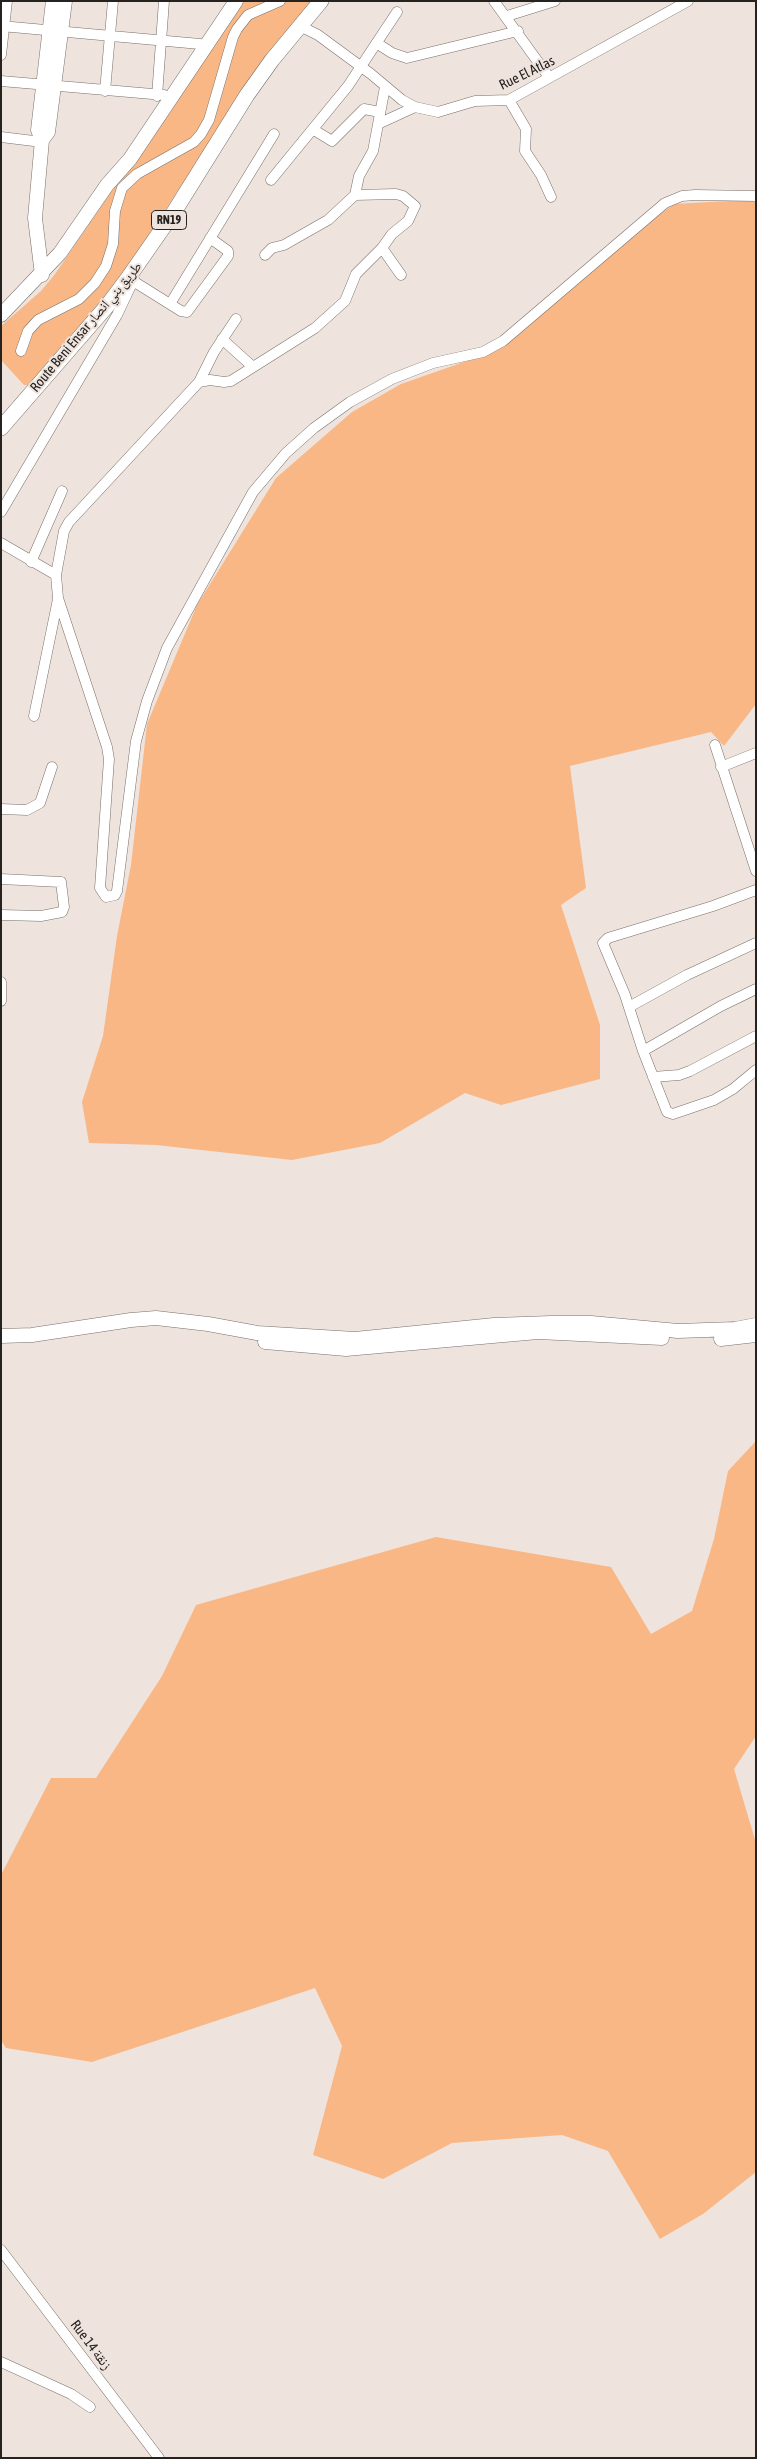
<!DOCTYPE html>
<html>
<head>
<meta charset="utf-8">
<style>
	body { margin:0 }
	#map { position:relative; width:757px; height:2459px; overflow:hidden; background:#eee4dd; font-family:"Asap Condensed",sans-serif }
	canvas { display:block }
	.frame { position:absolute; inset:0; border:2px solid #262220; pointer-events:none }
</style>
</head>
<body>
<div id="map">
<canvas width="757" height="2459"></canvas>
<div class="frame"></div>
</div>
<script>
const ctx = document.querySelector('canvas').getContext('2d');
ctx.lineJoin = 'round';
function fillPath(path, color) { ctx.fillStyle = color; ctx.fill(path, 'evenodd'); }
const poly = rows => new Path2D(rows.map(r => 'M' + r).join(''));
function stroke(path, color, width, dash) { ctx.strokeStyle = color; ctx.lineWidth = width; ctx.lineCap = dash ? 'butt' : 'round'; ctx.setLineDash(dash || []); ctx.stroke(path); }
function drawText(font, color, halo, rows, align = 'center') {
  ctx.font = font + ' "Asap Condensed","Noto Naskh Arabic",sans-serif'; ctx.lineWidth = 4; ctx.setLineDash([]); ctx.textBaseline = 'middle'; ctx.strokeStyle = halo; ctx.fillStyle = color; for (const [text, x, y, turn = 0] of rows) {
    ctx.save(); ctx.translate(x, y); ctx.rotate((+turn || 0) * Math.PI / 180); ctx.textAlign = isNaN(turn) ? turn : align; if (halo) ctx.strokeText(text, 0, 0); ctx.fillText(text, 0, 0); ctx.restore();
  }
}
fillPath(poly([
	[242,1,313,1,212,139,108,297,32,385,24,385,1,360,1,326,41,291,55,274],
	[746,200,756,202,756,704,724,746,711,732,570,766,586,888,561,905,600,1025,600,1079,501,1105,465,1093,380,1143,292,1160,156,1145,89,1143,82,1102,103,1036,117,936,131,865,147,724,197,605,276,478,352,412,401,384,498,350,614,247,674,204],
	[756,1441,756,1736,734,1769,756,1843,756,2172,703,2214,660,2239,608,2151,562,2135,452,2143,383,2179,313,2155,342,2046,315,1988,92,2062,6,2048,1,2040,1,1875,51,1778,96,1778,162,1676,196,1605,436,1537,611,1567,651,1634,692,1611,714,1539,728,1471]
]), '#f9b785');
const street = poly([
	[494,1,549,77],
	[507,16,555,1],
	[1,26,200,44],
	[300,26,318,35,371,74,402,100,415,107,438,112,475,101,509,100,688,1],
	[378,44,392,53,407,58,518,31],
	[1,55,7,1],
	[1,81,164,95],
	[105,91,113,1],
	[157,96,164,1],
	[509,100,526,129,525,151,541,175,551,197],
	[378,124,415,107],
	[314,130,332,141,364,109,380,112],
	[1,137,42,142],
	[271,180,348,86,397,12],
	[355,195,396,194,403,196,415,206,408,221,392,234,382,248,356,274,345,301,315,328,231,381,224,382,210,380,199,382,69,522,64,531,56,575,58,598,107,747,109,759,100,888,106,897,115,895,117,891,136,741,147,701,167,648,253,492,286,453,314,428,350,402,392,379,433,363,483,352,503,341,665,203,682,196,695,195,756,196],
	[382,248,401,275],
	[265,255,272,248,284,245,328,220,355,195,359,176,373,151,385,87],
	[133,281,181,311,187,312,228,256,228,251,210,238],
	[170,304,274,134],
	[222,339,253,367],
	[21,351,28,331,38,320,79,299,95,283,106,266,113,244,115,211,122,188,137,174,194,142,201,134,209,120,233,37,237,29,248,15,280,1],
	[199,382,214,352,236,319],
	[1,512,117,315,134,279],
	[1,543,56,575],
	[31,562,62,491],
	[34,716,58,599],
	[715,745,756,871],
	[721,767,756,753],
	[1,809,27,810,40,803,52,767],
	[1,879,61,882,64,907,62,912,41,916,1,915],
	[756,890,713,906,608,938,603,943,625,995,643,1051,667,1112,673,1114,714,1100,733,1089,756,1070],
	[1,982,1,1001],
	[629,1007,687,975,756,943],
	[643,1051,721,1006,756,989],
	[653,1077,679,1075,690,1071,756,1036],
	[1,2250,159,2458],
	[1,2362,71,2394,90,2407]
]);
const secondary = poly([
	[42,140,48,132,65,1],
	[42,275,35,218,42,140,38,130,53,1],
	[1,315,60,253,107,185,130,159,236,1],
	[1,1336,32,1335,131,1320,156,1318,208,1324,257,1333,355,1339,494,1325,551,1323,591,1323,678,1331,735,1329,756,1325],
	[721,1339,756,1335],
	[265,1342,346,1349,538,1332,662,1338]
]);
const primary = poly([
	[1,428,107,306,128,278,174,212,247,95,272,60,321,1]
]);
stroke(street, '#786f69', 11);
stroke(secondary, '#786f69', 15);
stroke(primary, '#786f69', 16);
stroke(street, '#fff', 10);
stroke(secondary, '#fff', 14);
stroke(primary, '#fff', 15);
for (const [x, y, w] of [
	[169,220,35]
]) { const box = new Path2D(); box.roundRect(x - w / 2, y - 9.5, w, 19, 4); ctx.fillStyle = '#eee4dd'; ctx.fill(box); stroke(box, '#262220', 1); }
drawText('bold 12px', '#262220', null, [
	["RN19",169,220]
]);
drawText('14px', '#262220', '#eee4dd', [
	["Rue El Atlas",527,73,-26],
	["Route Beni Ensar طريق بني انصار",86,327,-50],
	["Rue 14 زنقة",91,2345,53]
]);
</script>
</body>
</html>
